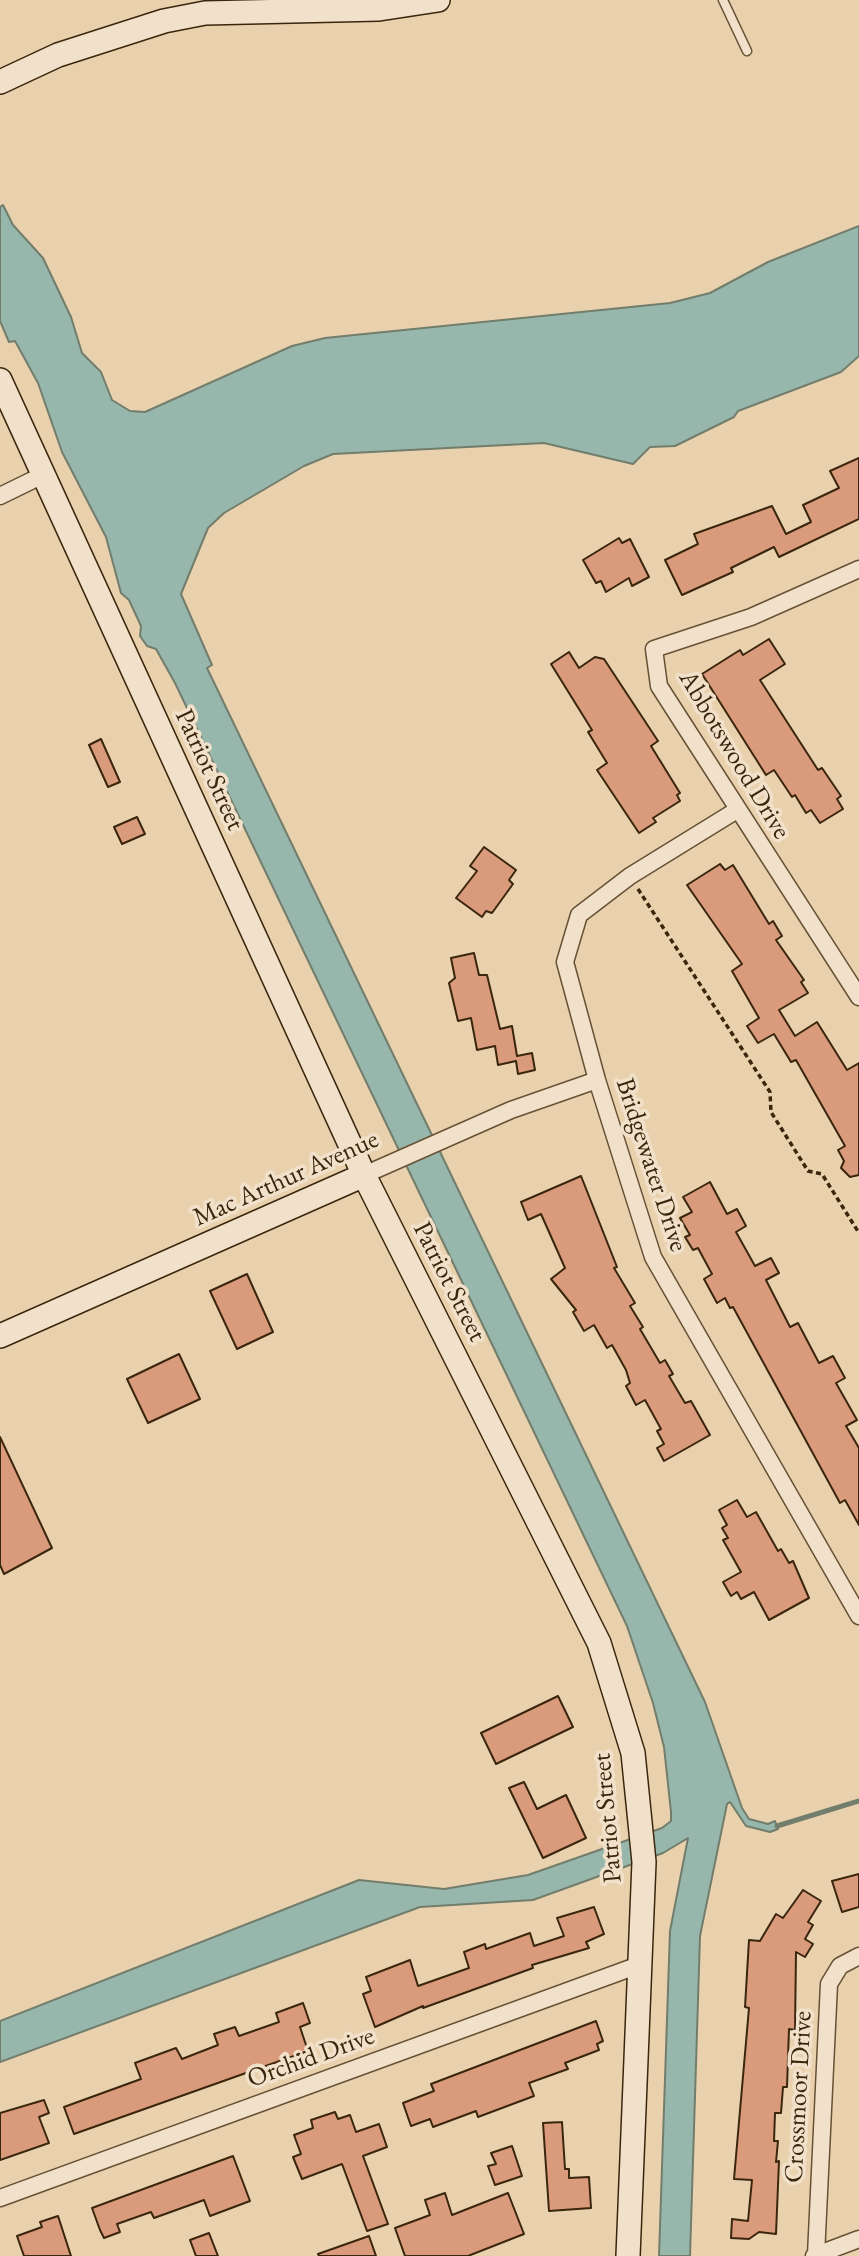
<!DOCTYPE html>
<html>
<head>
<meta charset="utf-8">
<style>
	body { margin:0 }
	canvas { display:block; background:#e9d1ae }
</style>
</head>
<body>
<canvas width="859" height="2256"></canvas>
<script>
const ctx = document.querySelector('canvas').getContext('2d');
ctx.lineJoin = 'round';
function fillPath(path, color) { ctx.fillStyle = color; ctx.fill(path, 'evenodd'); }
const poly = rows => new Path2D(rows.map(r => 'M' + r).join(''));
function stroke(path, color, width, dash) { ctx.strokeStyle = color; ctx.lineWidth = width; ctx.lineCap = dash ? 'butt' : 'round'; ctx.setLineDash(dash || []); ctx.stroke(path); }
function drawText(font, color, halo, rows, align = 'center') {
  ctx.font = font + ' "EB Garamond",serif'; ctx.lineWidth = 7; ctx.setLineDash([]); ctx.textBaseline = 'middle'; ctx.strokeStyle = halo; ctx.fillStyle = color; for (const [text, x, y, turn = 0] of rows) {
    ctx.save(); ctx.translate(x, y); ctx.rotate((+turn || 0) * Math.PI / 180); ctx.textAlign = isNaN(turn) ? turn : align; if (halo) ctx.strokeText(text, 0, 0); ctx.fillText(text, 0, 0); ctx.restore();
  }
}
const water = poly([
	[3,205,13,225,43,258,71,317,82,353,101,372,112,400,130,411,145,412,292,346,325,338,670,303,710,293,768,262,859,226,859,356,841,372,738,411,734,417,675,446,650,447,633,464,544,443,333,454,304,466,224,513,208,528,181,594,212,665,207,668,705,1702,742,1808,749,1819,768,1824,775,1821,778,1829,770,1832,746,1826,730,1802,727,1804,700,1936,690,2256,659,2256,670,1931,688,1838,663,1853,533,1900,420,1907,0,2062,0,2021,359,1880,444,1889,528,1875,662,1828,671,1821,671,1812,664,1747,653,1703,627,1626,175,683,156,649,147,646,140,636,141,626,129,600,121,593,106,537,62,452,38,383,15,341,9,342,0,321,0,207,3,205]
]);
fillPath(water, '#97b7ac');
stroke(water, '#727d6c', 2);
stroke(poly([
	[777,1826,859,1801]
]), '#727d6c', 5);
const building = poly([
	[859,458,859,519,779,557,774,547,731,568,733,572,682,595,665,560,698,544,694,534,772,506,786,534,811,522,803,505,839,488,830,471,859,458],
	[619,538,622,543,630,539,649,577,632,586,629,578,606,592,601,581,596,583,583,560,619,538],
	[769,639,785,664,760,680,818,770,822,768,841,796,837,799,843,809,820,823,811,810,806,813,795,795,792,797,774,770,766,775,702,674,740,650,743,655,769,639],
	[569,652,579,668,595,657,604,659,658,741,651,746,680,793,677,795,680,801,653,818,656,822,639,833,597,770,607,763,588,732,592,730,551,664,569,652],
	[101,739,120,782,108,787,89,745,101,739],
	[137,817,145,834,122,844,114,827,137,817],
	[484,847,516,870,509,880,513,884,492,913,486,911,482,917,456,898,477,871,470,866,484,847],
	[720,864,725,870,733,865,769,924,773,921,782,936,776,940,804,980,801,982,808,993,779,1010,795,1036,817,1022,847,1070,859,1063,859,1175,850,1177,841,1168,844,1161,838,1150,845,1146,796,1060,791,1062,774,1034,758,1043,747,1026,759,1018,732,971,742,964,687,885,720,864],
	[474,953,479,975,487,975,500,1029,512,1026,517,1056,532,1053,535,1070,518,1074,516,1061,498,1065,495,1046,477,1050,471,1018,458,1021,449,983,455,978,451,958,474,953],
	[581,1176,617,1267,614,1268,635,1303,630,1306,643,1327,640,1329,660,1363,665,1360,673,1374,669,1376,685,1403,691,1401,710,1435,664,1461,657,1448,664,1444,657,1431,661,1429,645,1400,636,1405,626,1386,630,1383,626,1370,612,1345,607,1348,594,1325,584,1331,573,1312,576,1310,551,1279,565,1268,541,1214,528,1220,521,1202,581,1176],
	[710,1182,727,1214,737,1209,746,1226,736,1232,755,1266,771,1258,779,1273,766,1280,790,1327,798,1323,819,1363,833,1356,845,1378,836,1383,857,1420,846,1426,859,1448,859,1525,845,1500,840,1503,733,1307,730,1308,725,1298,717,1303,704,1279,712,1274,698,1248,693,1250,685,1237,690,1235,680,1218,692,1212,683,1197,710,1182],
	[247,1274,273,1332,237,1349,210,1291,247,1274],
	[179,1354,200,1399,148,1423,127,1379,179,1354],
	[0,1437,52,1548,4,1574,0,1565,0,1437],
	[737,1500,747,1517,756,1512,778,1551,781,1549,789,1563,793,1561,809,1598,769,1620,754,1592,741,1599,737,1592,731,1596,723,1582,741,1572,723,1540,728,1538,722,1528,727,1525,719,1510,737,1500],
	[558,1696,573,1727,496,1764,481,1733,558,1696],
	[524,1782,537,1809,566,1795,586,1838,543,1858,509,1788,524,1782],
	[859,1874,859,1907,842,1912,832,1881,859,1874],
	[803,1890,821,1901,808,1922,813,1925,805,1939,813,1944,805,1957,796,1952,795,2030,789,2029,787,2087,783,2087,781,2113,775,2113,774,2141,778,2141,776,2162,779,2161,776,2234,759,2232,749,2239,731,2238,732,2219,748,2221,752,2180,734,2179,749,2008,745,2007,749,1940,760,1941,776,1914,783,1918,803,1890],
	[594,1907,604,1934,586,1942,589,1948,532,1965,533,1968,423,2008,423,2006,375,2027,363,1994,371,1991,366,1977,410,1960,418,1986,469,1968,464,1952,485,1944,486,1949,530,1933,534,1946,564,1936,557,1918,594,1907],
	[303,2003,310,2023,300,2027,308,2051,74,2134,64,2107,141,2079,135,2063,176,2048,182,2059,218,2045,214,2034,235,2027,239,2036,279,2022,276,2013,303,2003],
	[596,2021,603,2041,597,2044,599,2050,565,2063,568,2069,529,2083,534,2096,478,2117,476,2111,433,2127,430,2119,411,2126,403,2103,434,2091,431,2084,596,2021],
	[44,2100,49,2113,39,2117,49,2143,0,2160,0,2113,44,2100],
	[335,2112,338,2119,350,2115,356,2132,379,2124,387,2147,363,2156,388,2224,367,2231,342,2164,302,2179,293,2157,301,2154,294,2135,313,2128,311,2120,335,2112],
	[562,2122,565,2169,569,2169,569,2178,589,2177,591,2208,549,2211,543,2123,562,2122],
	[512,2146,522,2176,495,2185,488,2166,496,2164,491,2153,512,2146],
	[233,2156,250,2201,210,2216,204,2200,154,2218,151,2212,117,2224,120,2232,104,2238,100,2230,92,2208,233,2156],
	[445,2193,452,2215,508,2193,524,2234,468,2256,405,2256,395,2228,430,2215,425,2200,445,2193],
	[58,2216,71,2256,24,2256,17,2236,42,2227,40,2222,58,2216],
	[209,2233,218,2256,196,2256,190,2240,209,2233],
	[369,2236,376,2256,319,2256,318,2254,369,2236]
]);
fillPath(building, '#da9b7c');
stroke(building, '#3a260c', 2);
const lane = poly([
	[723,0,747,51]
]);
const street = poly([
	[0,496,43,475],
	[859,569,751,617,654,649,659,686,859,997],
	[737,810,630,876,579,915,565,962,597,1080,653,1257,859,1616],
	[364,1175,511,1110,597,1080],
	[0,2198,639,1965],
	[816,2255,829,1984,840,1966,859,1956],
	[814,2256,859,2239]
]);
const secondary = poly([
	[0,82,58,55,164,21,205,13,379,9,438,0],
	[0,380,364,1175,599,1643,633,1753,644,1862,628,2256],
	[0,1336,364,1175]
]);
stroke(lane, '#665134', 11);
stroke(street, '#665134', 19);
stroke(secondary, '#3a260c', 26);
stroke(poly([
	[638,889,770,1092,771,1112,808,1171,822,1174,859,1233]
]), '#3a260c', 3.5, [5, 3.5]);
stroke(lane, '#f1e1ca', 8);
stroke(street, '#f1e1ca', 16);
stroke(secondary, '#f1e1ca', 23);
drawText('26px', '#3a260c', '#f1e1ca', [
	["Abbotswood Drive",734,755,59],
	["Patriot Street",209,770,65],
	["Bridgewater Drive",651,1165,72],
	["Mac Arthur Avenue",286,1179,-24],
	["Patriot Street",449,1282,63],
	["Patriot Street",608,1818,-95],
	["Orchid Drive",311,2058,-20],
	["Crossmoor Drive",799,2097,-87]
]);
</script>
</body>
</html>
